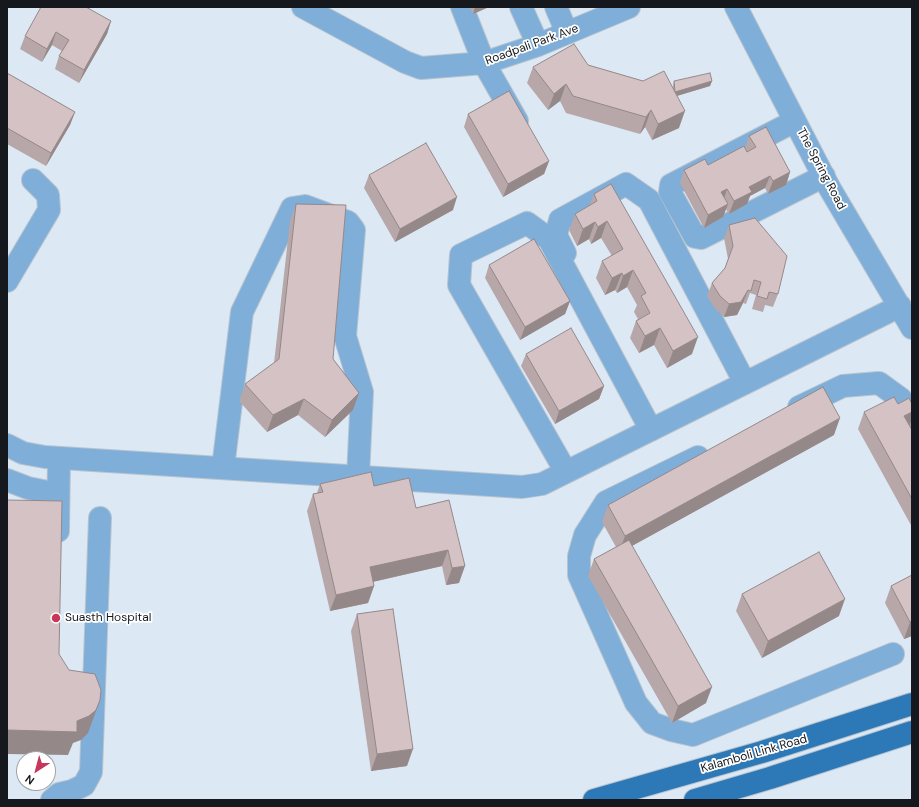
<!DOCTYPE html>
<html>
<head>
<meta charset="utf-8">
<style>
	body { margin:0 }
	#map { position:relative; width:919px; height:807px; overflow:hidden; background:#dce9f5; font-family:"DM Sans",sans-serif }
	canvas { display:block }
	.frame { position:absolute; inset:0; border:8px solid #15191e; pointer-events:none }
	.north { position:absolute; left:16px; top:751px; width:40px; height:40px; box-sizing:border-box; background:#fff; border:1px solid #a1a3a5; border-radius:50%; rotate:216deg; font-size:11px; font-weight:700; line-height:16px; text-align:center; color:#15191e }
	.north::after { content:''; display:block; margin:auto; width:14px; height:18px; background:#c7375b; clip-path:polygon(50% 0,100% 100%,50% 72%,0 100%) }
</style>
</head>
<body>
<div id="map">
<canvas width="919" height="807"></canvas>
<div class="frame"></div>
<div class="north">N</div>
</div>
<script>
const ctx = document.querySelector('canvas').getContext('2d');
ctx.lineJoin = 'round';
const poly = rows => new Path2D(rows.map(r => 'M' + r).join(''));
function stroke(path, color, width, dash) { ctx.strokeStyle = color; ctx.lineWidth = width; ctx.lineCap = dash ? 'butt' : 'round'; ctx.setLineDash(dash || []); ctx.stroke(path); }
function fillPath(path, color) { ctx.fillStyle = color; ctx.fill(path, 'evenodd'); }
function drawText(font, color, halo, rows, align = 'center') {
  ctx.font = font + ' "DM Sans",sans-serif'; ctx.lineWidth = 3.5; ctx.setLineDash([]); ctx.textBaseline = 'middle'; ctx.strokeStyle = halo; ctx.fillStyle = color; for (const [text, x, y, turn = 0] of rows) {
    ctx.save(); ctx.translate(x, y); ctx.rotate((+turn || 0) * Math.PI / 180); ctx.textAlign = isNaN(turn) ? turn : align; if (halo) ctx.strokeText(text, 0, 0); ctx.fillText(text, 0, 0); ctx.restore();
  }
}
const minor = poly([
	[303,7,405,62,421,68,484,63,538,45,629,7],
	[462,7,484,63,517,121],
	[521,7,538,45],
	[556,7,567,33],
	[736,7,829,187,912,328],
	[795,121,671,185,670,192,695,237,701,238,824,176],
	[565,253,556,235,560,220,626,184,649,200,745,383],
	[7,281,49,210,48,195,33,180],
	[799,407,843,386,879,383,901,399,912,416],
	[7,445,23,453,45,457,522,487,542,484,900,306],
	[698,457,606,502,585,535,579,556,579,575,636,703,652,723,671,730,693,735,893,654],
	[223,468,242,312,292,208,305,206,348,222,354,230,345,336,362,392,358,477],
	[566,472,459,285,461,255,527,223,549,239,651,430],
	[7,480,28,488,58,494],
	[58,531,59,458],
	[52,800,59,794,72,791,84,785,91,772,100,518]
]);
const major = poly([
	[594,800,762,752,912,704],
	[695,800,770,778,912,732]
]);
stroke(minor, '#b8c4ce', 24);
stroke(major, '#b8c4ce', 24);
stroke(minor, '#7faed9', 22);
stroke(major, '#2d79b7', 22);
fillPath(poly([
	[470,7,489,7,473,14],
	[111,21,107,34,79,83,55,69,59,56,62,51,52,45,42,62,20,49,25,36],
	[588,65,643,81,673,88,673,85,674,81,712,81,710,86,677,96,679,128,652,140,645,127,640,134,566,113,560,101,548,110,527,83,533,67],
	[7,73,75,112,70,125,46,166,7,144],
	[468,114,549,161,544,174,503,197,464,127],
	[749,136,790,172,786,185,768,194,765,188,750,196,747,204,729,214,726,209,723,217,704,228,680,183,684,170,708,165,745,148],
	[369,175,453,210,395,242,364,188],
	[594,194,692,354,667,368,654,345,639,353,630,338,636,321,638,319,634,312,637,305,627,287,617,293,615,290,605,295,596,278,602,261,612,256,601,238,591,244,589,239,577,246,569,230,575,214,589,206],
	[296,204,333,359,359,393,353,410,325,437,298,415,267,432,239,401,245,384,274,363,290,221],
	[729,225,778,294,773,307,765,305,763,312,752,309,756,295,750,293,746,304,743,303,737,315,724,317,715,309,707,296,712,283,725,268,728,259,724,238],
	[489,265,570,301,565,314,520,340,485,278],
	[526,354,604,386,599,399,555,424,521,366],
	[898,404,912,404,912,419,910,426,912,430,912,527,858,429,864,412],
	[834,435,632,546,706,703,672,723,588,576,594,559,616,547,602,522,608,505],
	[320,484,374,486,416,508,449,500,459,583,446,585,442,566,373,582,374,586,368,603,330,611,307,511,313,494,317,493],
	[912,575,912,636,904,639,885,603,891,586],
	[742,594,839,616,762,658,736,611],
	[357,614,407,766,371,771,351,631]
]), '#b7a7a9');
fillPath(poly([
	[475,7,489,7,473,14],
	[111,21,107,34,79,83,84,70],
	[56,32,52,45,42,62,47,49],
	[712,81,710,86,673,97,675,92],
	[566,84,560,101,548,110,554,94],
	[651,110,645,127,640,134,646,117],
	[685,111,679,128,652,140,658,124],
	[75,112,70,125,46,166,51,153],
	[549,161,544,174,503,197,508,184],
	[790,172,786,185,768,194,773,181],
	[770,176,765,188,750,196,747,204,729,214,734,201,749,187],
	[727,189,723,202,721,192],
	[457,197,453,210,395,242,400,229],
	[728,204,723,217,704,228,708,215],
	[607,221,601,238,591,244,598,227],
	[595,222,589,239,577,246,583,229],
	[633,270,627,287,617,293,623,276],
	[622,273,615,290,605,295,612,278],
	[748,290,743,303,737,315,724,317,729,304],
	[570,301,565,314,520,340,525,327],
	[660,328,654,345,639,353,645,336],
	[698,337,692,354,667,368,673,351],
	[604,386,599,399,555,424,559,411],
	[359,393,353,410,325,437,332,420],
	[304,399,298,415,267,432,273,415],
	[912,412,912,419,909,427,904,416],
	[840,418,834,435,619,553,625,536],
	[448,550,442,566,363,584,370,567],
	[465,566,459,583,446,585,452,568],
	[374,586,368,603,330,611,336,595],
	[845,599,839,616,762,658,768,641],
	[912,621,912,636,904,639,910,622],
	[712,687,706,703,672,723,678,706],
	[100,700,88,733,81,740,73,743,68,755,7,754,7,730,77,721],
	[413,749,407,766,371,771,377,754]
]), '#958889');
const building = poly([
	[41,7,86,7,111,21,84,70,59,56,69,40,56,32,47,49,25,36,41,7],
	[574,44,588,65,643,81,664,71,685,111,658,124,651,110,646,117,573,96,566,84,554,94,533,67,574,44],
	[7,73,75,112,51,153,7,128,7,73],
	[710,73,712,81,675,92,674,81,710,73],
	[509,91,549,161,508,184,468,114,509,91],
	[766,127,790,172,773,181,770,176,749,187,752,192,734,201,727,189,721,192,728,204,708,215,684,170,705,159,708,165,744,146,747,152,756,147,749,136,766,127],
	[426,143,457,197,400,229,369,175,426,143],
	[611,184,698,337,673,351,660,328,645,336,636,321,650,313,641,296,646,293,633,270,623,276,622,273,612,278,602,261,623,249,607,221,598,227,595,222,583,229,575,214,597,201,594,194,611,184],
	[296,204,346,205,333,359,359,393,332,420,304,399,273,415,245,384,279,359,296,204],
	[755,218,787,256,778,294,769,292,767,299,757,296,761,282,754,280,751,291,748,290,741,302,729,304,720,296,712,283,725,268,733,246,729,225,755,218],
	[534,239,570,301,525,327,489,265,534,239],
	[571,328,604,386,559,411,526,354,571,328],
	[823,387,840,418,625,536,608,505,823,387],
	[894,397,898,404,909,398,912,404,912,412,904,416,912,430,912,499,864,412,894,397],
	[371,472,374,486,409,478,416,508,449,500,465,566,452,568,448,550,370,567,374,586,336,595,313,494,323,492,320,484,371,472],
	[7,500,62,501,59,654,69,670,95,674,101,690,100,700,96,710,89,716,77,721,77,732,7,730,7,500],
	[629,540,712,687,678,706,594,559,629,540],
	[819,552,845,599,768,641,742,594,819,552],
	[912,575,912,621,910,622,891,586,912,575],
	[393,609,413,749,377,754,357,614,393,609]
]);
fillPath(building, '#d5c2c4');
stroke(building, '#958889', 1);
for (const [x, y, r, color] of [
	[56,618,5,"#c7375b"]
]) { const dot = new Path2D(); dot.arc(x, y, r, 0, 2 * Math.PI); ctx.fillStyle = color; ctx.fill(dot); stroke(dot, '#fff', 1.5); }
drawText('12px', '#15191e', '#fff', [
	["Roadpali Park Ave",532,45,-20],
	["The Spring Road",821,169,62],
	["Kalamboli Link Road",754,754,-16]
]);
drawText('12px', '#15191e', '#fff', [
	["Suasth Hospital",65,618]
], 'left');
</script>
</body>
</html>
